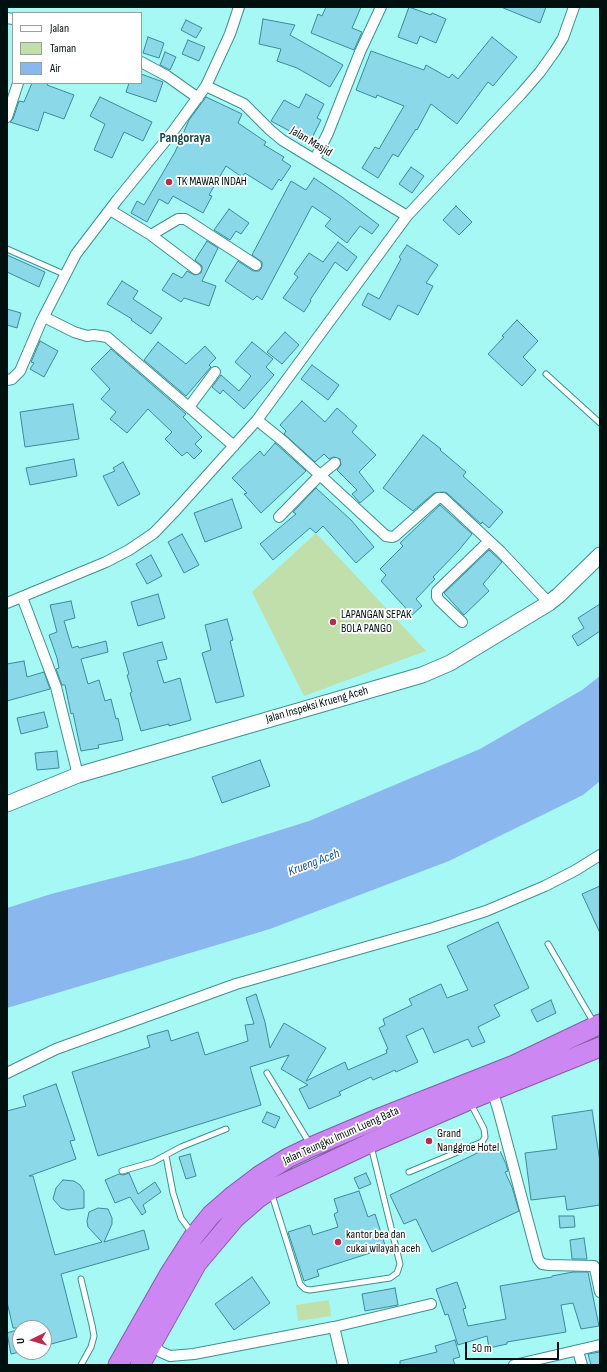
<!DOCTYPE html>
<html>
<head>
<meta charset="utf-8">
<style>
	body { margin:0 }
	#map { position:relative; width:607px; height:1372px; overflow:hidden; background:#a6f8f5; font-family:"Sofia Sans Condensed",sans-serif }
	canvas { display:block }
	.frame { position:absolute; inset:0; border:8px solid #00100f; pointer-events:none }
	.legend { position:absolute; left:12px; top:12px; width:130px; height:72px; box-sizing:border-box; background:#fff; border:1px solid #999f9f; margin:0; padding:5px 7px; list-style:none; font-size:12px; color:#00100f }
	.legend li { display:flex; align-items:center; gap:8px; height:20px }
	.legend b { width:20px; border:1px solid #999f9f }
	.north { position:absolute; left:12px; top:1320px; width:40px; height:40px; box-sizing:border-box; background:#fff; border:1px solid #999f9f; border-radius:50%; rotate:265deg; font-size:11px; font-weight:700; line-height:16px; text-align:center; color:#00100f }
	.north::after { content:''; display:block; margin:auto; width:14px; height:18px; background:#bc2b4e; clip-path:polygon(50% 0,100% 100%,50% 72%,0 100%) }
	.scale { position:absolute; left:465px; top:1342px; width:94px; height:18px; box-sizing:border-box; border:2px solid #00100f; border-top:0; padding-left:5px; font-size:12px; line-height:14px; white-space:nowrap; color:#00100f; -webkit-text-stroke:3px #fff; paint-order:stroke }
</style>
</head>
<body>
<div id="map">
<canvas width="607" height="1372"></canvas>
<div class="frame"></div>
<ul class="legend">
<li><b style="height:5px;background:#fff"></b>Jalan</li>
<li><b style="height:11px;background:#c0dfab"></b>Taman</li>
<li><b style="height:11px;background:#8ab8ee"></b>Air</li>
</ul>
<div class="north">U</div>
<div class="scale">50 m</div>
</div>
<script>
const ctx = document.querySelector('canvas').getContext('2d');
ctx.lineJoin = 'round';
function fillPath(path, color) { ctx.fillStyle = color; ctx.fill(path, 'evenodd'); }
const poly = rows => new Path2D(rows.map(r => 'M' + r).join(''));
function stroke(path, color, width, dash) { ctx.strokeStyle = color; ctx.lineWidth = width; ctx.lineCap = dash ? 'butt' : 'round'; ctx.setLineDash(dash || []); ctx.stroke(path); }
function drawText(font, color, halo, rows, align = 'center') {
  ctx.font = font + ' "Sofia Sans Condensed",sans-serif'; ctx.lineWidth = 3.5; ctx.setLineDash([]); ctx.textBaseline = 'middle'; ctx.strokeStyle = halo; ctx.fillStyle = color; for (const [text, x, y, turn = 0] of rows) {
    ctx.save(); ctx.translate(x, y); ctx.rotate((+turn || 0) * Math.PI / 180); ctx.textAlign = isNaN(turn) ? turn : align; if (halo) ctx.strokeText(text, 0, 0); ctx.fillText(text, 0, 0); ctx.restore();
  }
}
fillPath(poly([
	[316,533,426,651,304,696,252,592],
	[329,1300,331,1316,298,1321,296,1305]
]), '#c0dfab');
fillPath(poly([
	[600,676,600,781,583,795,449,861,270,929,7,1008,7,908,51,894,191,858,309,821,480,749,582,690]
]), '#8ab8ee');
const building = poly([
	[326,7,361,7,352,28,362,32,354,50,311,33,318,14,322,16,326,7],
	[409,7,431,15,432,13,446,19,436,43,420,36,417,44,398,37,409,7],
	[501,7,546,7,540,23,501,7],
	[263,19,295,25,290,35,343,65,330,87,297,68,277,61,281,49,259,44,263,19],
	[186,20,202,28,196,38,181,30,186,20],
	[148,37,164,43,159,58,143,53,148,37],
	[492,37,517,57,493,86,488,82,457,124,431,104,417,130,416,129,398,157,393,154,378,178,362,168,375,147,379,149,404,106,377,95,376,98,356,90,371,51,424,70,426,65,449,78,452,74,458,79,492,37],
	[188,40,205,47,199,61,182,54,188,40],
	[165,52,176,57,170,70,160,65,165,52],
	[141,74,163,82,156,102,126,92,129,83,141,83,141,74],
	[32,83,48,83,47,85,74,95,64,119,44,112,38,131,10,122,13,119,19,101,24,102,32,83],
	[306,94,324,104,317,118,321,120,310,142,271,121,284,100,299,108,306,94],
	[100,97,152,122,143,141,124,132,112,158,94,150,105,124,90,116,100,97],
	[206,97,242,114,238,123,266,142,264,145,284,157,282,160,291,166,281,181,279,179,272,190,245,173,242,177,226,166,209,195,212,196,203,213,173,196,168,204,159,199,147,222,131,213,137,201,144,205,175,152,189,120,206,97],
	[411,167,424,176,412,193,399,184,411,167],
	[314,178,342,197,379,225,372,234,360,226,347,243,325,226,331,219,312,206,262,300,257,296,253,300,225,281,238,261,253,271,259,271,261,269,262,266,262,262,252,255,291,181,306,190,314,178],
	[456,206,472,222,459,235,443,220,456,206],
	[229,209,249,223,241,234,236,231,230,240,214,230,229,209],
	[207,241,218,248,202,281,216,286,209,306,184,298,181,302,162,290,173,273,182,278,187,271,195,275,201,273,202,269,202,266,195,260,207,241],
	[338,242,357,257,347,271,335,262,310,300,311,301,304,312,283,298,298,277,294,274,309,253,323,262,338,242],
	[407,245,438,265,426,283,433,286,418,315,398,305,390,320,362,305,368,293,379,299,401,259,399,257,407,245],
	[7,255,45,272,39,287,7,272,7,255],
	[122,281,138,291,133,299,162,318,151,334,131,320,132,319,107,304,122,281],
	[7,309,21,313,17,328,7,325,7,309],
	[517,320,538,341,523,357,536,370,522,386,488,354,504,337,502,336,517,320],
	[285,332,299,345,282,364,267,352,285,332],
	[40,341,58,351,44,377,30,369,34,363,31,362,40,341],
	[158,342,186,364,205,346,216,358,209,365,211,367,186,396,144,360,158,342],
	[252,342,273,359,266,367,274,375,244,409,223,390,220,394,212,387,221,375,239,391,251,376,235,362,252,342],
	[111,349,186,414,183,417,202,437,195,444,202,451,194,459,187,452,182,456,165,439,172,432,148,409,127,433,110,419,116,412,101,399,110,389,91,369,111,349],
	[312,365,339,385,328,400,301,379,312,365],
	[302,401,325,422,337,408,357,426,352,432,376,455,359,472,374,491,360,503,352,494,357,490,337,470,341,465,340,459,334,457,329,459,324,454,315,462,284,434,286,431,280,425,302,401],
	[73,404,79,439,25,447,20,412,73,404],
	[423,435,441,449,440,450,466,472,463,476,503,512,489,528,482,522,481,524,447,493,444,492,434,493,413,511,383,488,423,435],
	[275,443,306,471,261,513,244,494,247,493,232,478,260,451,264,456,275,443],
	[74,459,77,476,30,485,26,468,74,459],
	[123,462,140,494,118,506,103,476,115,471,113,468,123,462],
	[316,488,351,520,374,547,356,563,323,526,316,533,310,528,273,560,260,544,296,514,293,512,316,488],
	[232,499,242,528,205,542,194,513,232,499],
	[440,505,472,534,459,550,433,577,435,579,416,599,422,606,412,615,381,581,386,575,380,569,403,546,400,543,440,505],
	[182,534,199,565,184,573,168,542,182,534],
	[489,550,502,562,483,584,489,591,464,615,444,593,489,550],
	[151,555,162,576,147,584,136,564,151,555],
	[158,594,165,618,138,626,131,602,158,594],
	[71,601,75,618,64,621,72,648,78,646,79,648,106,641,108,652,81,659,88,684,99,680,105,701,111,699,116,719,118,718,123,740,98,745,99,748,81,751,73,713,71,714,65,685,62,685,56,669,59,668,57,658,49,635,57,632,50,605,71,601],
	[600,604,600,631,578,646,572,636,584,628,578,618,600,604],
	[227,619,233,640,230,641,244,696,216,703,202,653,211,650,205,625,227,619],
	[162,642,167,659,157,661,164,683,180,678,191,720,169,726,169,724,141,731,130,693,132,692,127,675,129,674,123,653,162,642],
	[24,661,27,677,44,672,50,689,7,701,7,664,24,661],
	[44,712,48,727,21,734,17,718,44,712],
	[57,751,59,768,37,770,35,753,57,751],
	[260,760,270,786,222,803,212,777,260,760],
	[600,886,600,933,582,894,600,886],
	[498,922,529,988,494,1005,500,1016,478,1027,485,1042,472,1047,468,1039,434,1053,423,1028,406,1036,418,1062,396,1072,395,1070,373,1080,371,1077,339,1092,341,1095,309,1109,299,1089,308,1085,281,1069,289,1055,250,1067,261,1105,98,1156,72,1072,150,1047,147,1036,168,1030,171,1041,198,1032,205,1055,248,1041,245,1025,254,1024,246,998,256,994,265,1022,270,1048,284,1023,326,1048,306,1081,345,1062,348,1070,387,1053,386,1050,388,1049,379,1028,385,1025,383,1019,412,1005,409,999,441,984,447,998,468,990,447,946,498,922],
	[551,1000,556,1013,537,1022,531,1010,551,1000],
	[56,1084,75,1140,70,1141,76,1159,29,1176,33,1176,55,1255,102,1242,88,1227,87,1221,89,1212,98,1208,108,1209,112,1218,112,1224,104,1242,144,1230,149,1249,61,1274,77,1337,44,1346,44,1328,13,1328,7,1302,7,1111,26,1106,23,1096,56,1084],
	[592,1110,600,1162,600,1205,567,1210,565,1196,531,1200,525,1153,557,1149,552,1116,592,1110],
	[267,1112,280,1117,275,1128,262,1122,267,1112],
	[494,1145,498,1152,500,1151,506,1164,508,1171,505,1172,512,1187,519,1211,432,1252,416,1219,404,1224,390,1195,494,1145],
	[190,1154,196,1176,186,1179,179,1157,190,1154],
	[129,1173,138,1194,155,1182,161,1192,143,1205,146,1212,142,1215,130,1197,115,1203,105,1180,119,1174,123,1175,129,1173],
	[366,1173,371,1184,359,1189,354,1178,366,1173],
	[63,1180,74,1181,80,1185,84,1191,84,1208,68,1210,61,1208,53,1199,56,1188,63,1180],
	[359,1191,368,1217,375,1214,386,1248,317,1270,319,1276,304,1281,288,1232,310,1225,313,1235,338,1227,334,1214,338,1212,334,1199,359,1191],
	[559,1216,574,1216,575,1227,560,1228,559,1216],
	[584,1238,587,1259,572,1259,570,1240,584,1238],
	[573,1272,588,1272,599,1326,581,1329,573,1303,561,1305,566,1332,507,1342,507,1344,489,1348,487,1336,458,1345,448,1314,445,1315,436,1289,457,1282,466,1308,463,1309,468,1326,506,1319,500,1286,552,1277,552,1276,573,1272],
	[252,1277,270,1303,234,1330,215,1304,252,1277],
	[395,1288,398,1305,365,1311,362,1294,395,1288],
	[20,1329,20,1352,11,1354,7,1333,20,1329],
	[455,1340,460,1357,453,1359,455,1365,400,1365,400,1361,437,1352,435,1346,455,1340],
	[600,1352,600,1365,591,1365,588,1354,600,1352]
]);
fillPath(building, '#8bd8e9');
stroke(building, '#3b8a99', 1);
const lane = poly([
	[7,249,66,275],
	[546,374,600,423],
	[548,944,594,1023],
	[267,1073,310,1144],
	[166,1156,173,1193,181,1218,192,1233],
	[122,1171,153,1162,181,1147,226,1129],
	[409,1172,482,1142,485,1137,484,1129,470,1102],
	[272,1195,300,1284,305,1289,310,1290,390,1278,397,1273,400,1264,371,1146],
	[81,1279,92,1325,94,1336,91,1347,81,1365]
]);
const street = poly([
	[7,18,13,19],
	[141,62,167,76,198,98],
	[206,86,244,104,270,130,282,140,407,216],
	[7,117,18,83],
	[315,159,328,133,360,52,381,7],
	[110,210,151,235,196,269],
	[151,235,178,219,185,219,256,265],
	[44,317,74,332,87,336,94,335,107,337,234,446],
	[7,380,12,379,20,371,41,322,76,254,118,199,171,134,206,86,230,34,239,7],
	[189,407,215,372],
	[257,420,283,441,386,536,392,537,395,536,438,498,443,498,501,552,549,603],
	[279,517,319,476,335,463],
	[22,597,56,687,78,775],
	[7,603,106,562,129,550,154,533,176,510,257,420,407,216,521,94,540,72,555,51,563,38,574,7],
	[462,622,439,600,437,597,437,591,489,541],
	[7,1073,56,1049,236,984,433,928,486,911,545,886,576,870,600,855],
	[492,1090,498,1109,538,1259,542,1264,549,1265,594,1266,595,1268,600,1292],
	[334,1327,343,1365],
	[149,1342,161,1352,170,1356,194,1354,334,1327,431,1304],
	[578,1351,582,1365],
	[514,1365,600,1345]
]);
const secondary = poly([
	[7,804,78,775,422,675,450,663,549,603,559,595,600,555]
]);
const highway = poly([
	[118,1365,169,1275,194,1236,211,1215,234,1195,259,1176,288,1158,311,1147,382,1117,514,1065,600,1024],
	[140,1365,197,1263,235,1218,258,1198,270,1190,370,1143,469,1100,600,1047]
]);
stroke(lane, '#3e918e', 7);
stroke(street, '#3e918e', 12);
stroke(secondary, '#3e918e', 17);
stroke(highway, '#855da3', 21);
stroke(lane, '#fff', 5);
stroke(street, '#fff', 10);
stroke(secondary, '#fff', 15);
stroke(highway, '#cc87f3', 19);
for (const [x, y, r, color] of [
	[169,182,4,"#bc2b4e"],
	[333,622,4,"#bc2b4e"],
	[429,1141,4,"#bc2b4e"],
	[338,1242,4,"#bc2b4e"]
]) { const dot = new Path2D(); dot.arc(x, y, r, 0, 2 * Math.PI); ctx.fillStyle = color; ctx.fill(dot); stroke(dot, '#fff', 1.5); }
drawText('12px', '#00100f', '#fff', [
	["Jalan Masjid",311,142,31],
	["Jalan Inspeksi Krueng Aceh",317,705,-16],
	["Jalan Teungku Imum Lueng Bata",341,1136,-24]
]);
drawText('12px', '#00100f', '#fff', [
	["TK MAWAR INDAH",177,182],
	["LAPANGAN SEPAK",341,615],
	["BOLA PANGO",341,629],
	["Grand",437,1134],
	["Nanggroe Hotel",437,1148],
	["kantor bea dan",346,1235],
	["cukai wilayah aceh",346,1249]
], 'left');
drawText('italic 13px', '#0f5292', '#fff', [
	["Krueng Aceh",314,863,-21]
]);
drawText('bold 14px', '#1a4644', '#fff', [
	["Pangoraya",185,138]
]);
</script>
</body>
</html>
